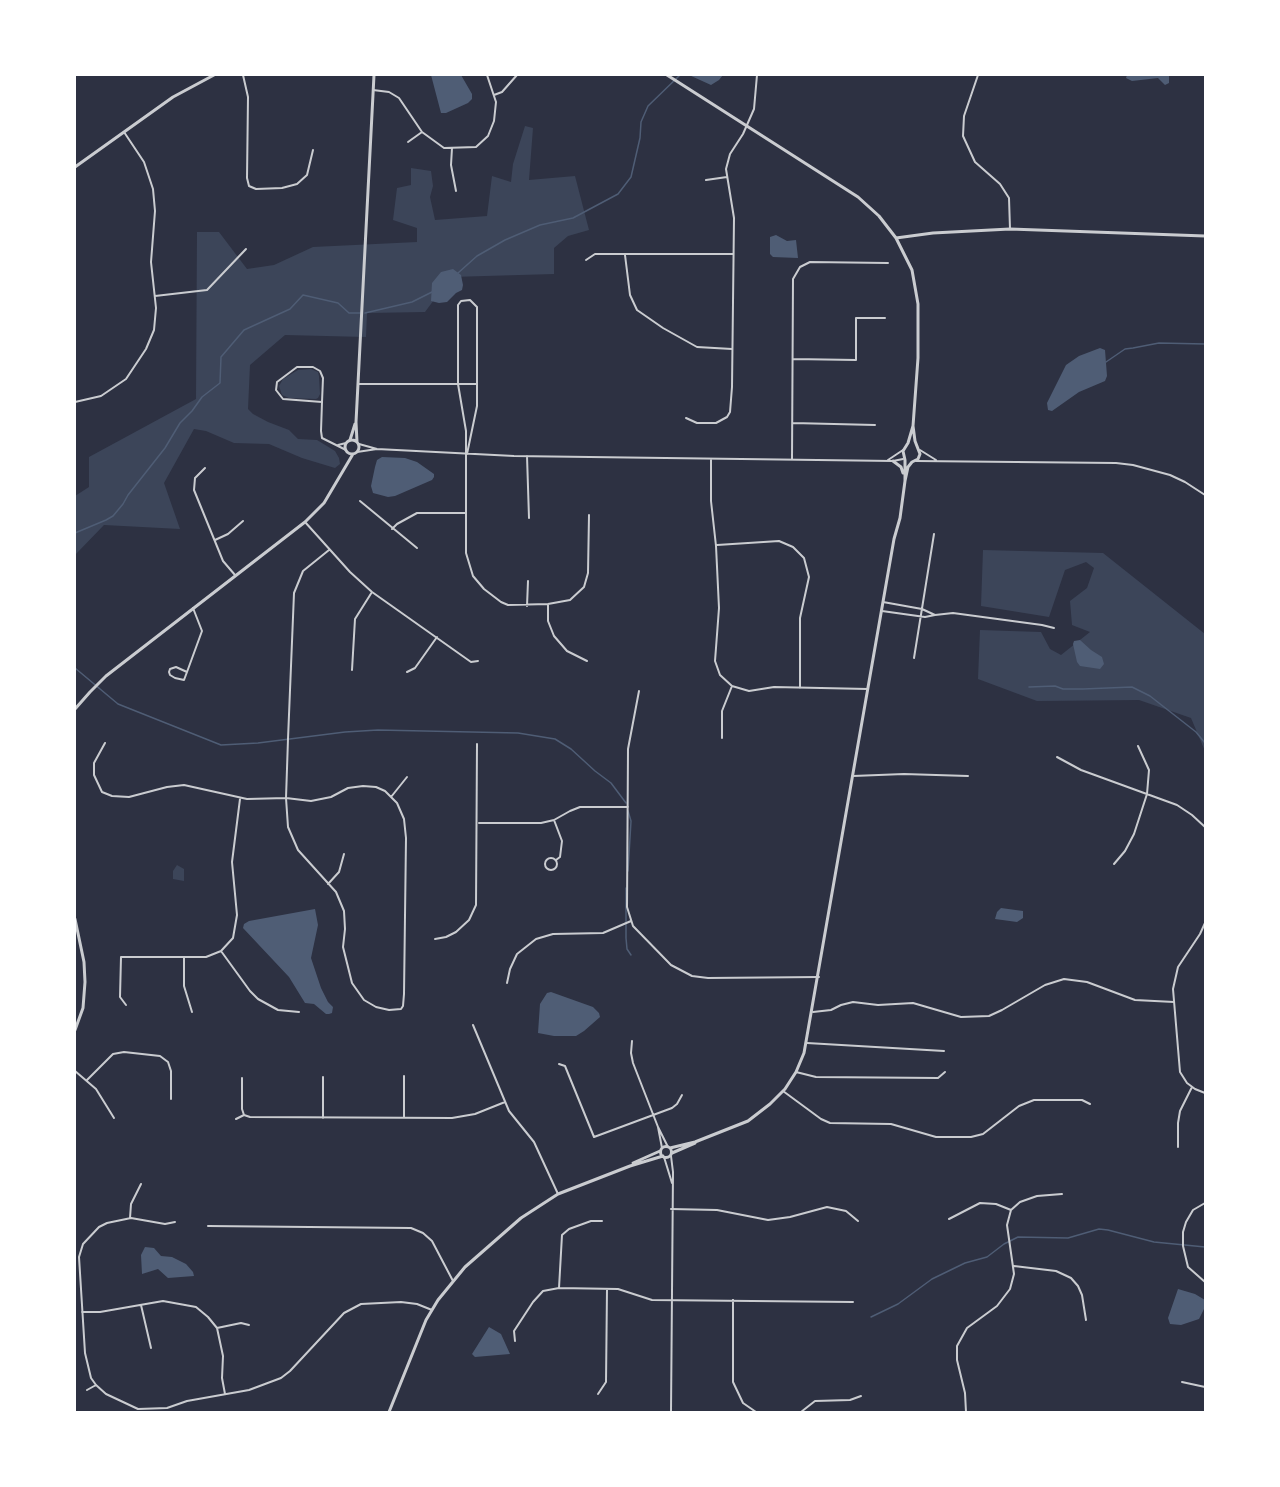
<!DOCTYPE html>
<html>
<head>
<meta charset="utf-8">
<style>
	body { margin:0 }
	#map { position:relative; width:1280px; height:1487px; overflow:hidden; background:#2d3142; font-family:Montserrat,sans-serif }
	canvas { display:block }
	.frame { position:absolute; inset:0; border:76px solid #fff; pointer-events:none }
</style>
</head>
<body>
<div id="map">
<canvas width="1280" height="1487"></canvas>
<div class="frame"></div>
</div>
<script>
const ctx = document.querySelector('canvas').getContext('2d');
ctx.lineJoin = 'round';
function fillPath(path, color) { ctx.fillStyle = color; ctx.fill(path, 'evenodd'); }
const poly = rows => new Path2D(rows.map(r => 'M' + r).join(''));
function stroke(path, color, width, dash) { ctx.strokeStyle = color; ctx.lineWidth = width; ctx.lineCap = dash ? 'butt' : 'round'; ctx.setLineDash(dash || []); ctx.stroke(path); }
fillPath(poly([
	[525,126,533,128,529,180,575,176,589,230,568,236,554,248,554,274,451,277,425,312,367,313,366,337,285,335,250,365,248,409,253,414,268,422,289,430,298,439,317,440,335,451,339,458,340,464,335,468,302,458,269,444,234,443,206,431,194,429,164,483,180,529,104,525,75,555,75,496,89,487,89,457,196,399,197,232,219,232,247,269,274,265,313,247,417,242,417,228,393,220,397,188,411,185,411,168,431,171,433,186,430,197,435,220,487,216,492,176,511,182,513,164],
	[311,369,318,372,319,376,320,394,318,398,316,399,289,398,282,395,279,386,283,379,298,370],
	[983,550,1103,553,1205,634,1205,751,1191,718,1139,700,1037,701,978,679,980,630,1041,632,1050,649,1061,655,1090,632,1072,625,1070,601,1087,588,1094,568,1086,562,1065,570,1049,617,981,606],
	[177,865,184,869,184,881,173,879,173,871]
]), '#3c4559');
fillPath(poly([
	[431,75,461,75,472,94,472,99,468,103,446,113,441,113],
	[689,75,723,75,719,80,711,85],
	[1127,75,1169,75,1169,83,1165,85,1158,78,1132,81,1126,78],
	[776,235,787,241,796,240,798,258,773,257,770,254,770,237],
	[453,269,461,275,463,285,462,290,456,293,447,302,439,303,431,301,432,283,441,272],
	[1100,348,1105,350,1107,376,1105,381,1079,392,1052,411,1048,410,1047,403,1066,365,1079,356],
	[382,457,405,458,417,462,434,474,434,477,432,480,395,496,388,497,373,493,371,486,375,467,377,460],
	[1080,640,1091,650,1102,657,1104,664,1100,669,1080,666,1077,662,1073,644,1074,641],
	[1001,908,1023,911,1023,918,1017,922,995,919,997,912],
	[315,909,318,925,311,958,321,988,328,1002,333,1007,332,1013,329,1014,326,1014,314,1004,305,1003,289,977,243,928,244,924,249,921],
	[551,992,593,1007,599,1013,600,1017,584,1031,576,1036,554,1036,538,1033,540,1004,547,993],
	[145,1247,154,1248,161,1256,172,1257,186,1264,193,1272,194,1276,168,1278,158,1269,142,1274,141,1255],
	[1178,1289,1195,1294,1205,1300,1204,1309,1199,1319,1181,1325,1170,1324,1168,1318],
	[489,1327,501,1334,510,1354,475,1357,472,1354]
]), '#4f5d75');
stroke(poly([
	[458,273,477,256,505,240,540,225,573,218,618,194,631,177,640,138,641,122,648,106,680,75],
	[365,313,412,302,432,292],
	[1106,362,1125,349,1133,348,1159,343,1205,344],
	[75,533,106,520,113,516,123,504,128,495,165,448,180,423,192,411,202,397,220,383,221,357,244,330,290,309,303,295,338,303,349,313,360,313],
	[75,668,118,704,221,745,258,743,345,732,378,730,518,733,555,739,571,749,595,771,611,783,626,803],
	[1029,687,1055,686,1063,689,1083,689,1132,687,1150,696,1196,732,1205,743],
	[628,811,631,821,628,871],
	[626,888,626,938,627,949,631,955],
	[871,1317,898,1304,932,1279,965,1263,987,1257,1004,1244,1018,1237,1068,1238,1099,1229,1108,1230,1154,1242,1205,1247]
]), '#4f5d75', 1.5);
stroke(poly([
	[243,75,248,97,247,178,249,186,256,189,282,188,297,184,307,175,313,150],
	[978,75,964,116,963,136,975,162,1000,184,1009,198,1010,229],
	[373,90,389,92,399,98,422,132,444,148,476,147,488,136,494,121,496,102,487,75],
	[494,95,502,92,517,75],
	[408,142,422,132],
	[452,148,451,165,456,191],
	[706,180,727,177],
	[625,255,630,295,637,310,663,328,697,347,732,349],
	[586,260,595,254,733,254],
	[155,296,207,290,246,249],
	[793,359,856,360,856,318,885,318],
	[358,384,477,384],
	[75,402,101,396,126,379,146,349,154,330,156,308,151,262,155,211,153,189,144,162,124,132],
	[322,402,283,399,276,390,277,382,297,367,313,367,320,371,323,378,322,402,321,431,322,438,346,450],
	[686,418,697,423,716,423,727,417,730,412,732,387,734,218,726,169,730,154,743,134,754,109,757,75],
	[793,423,875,425],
	[359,444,377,449,514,456,893,461,903,459],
	[338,445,346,443],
	[920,450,936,460],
	[357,452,377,449],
	[467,454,477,406,477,307,470,300,461,301,458,305,458,384,466,431,466,553,473,576,484,589,501,602,508,605,548,604,570,600,584,587,588,573,589,515],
	[527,456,529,518],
	[711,459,711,501,716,546,719,608,715,661,720,675,732,686,749,691,774,687,868,689],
	[792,459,793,279,800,267,810,262,888,263],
	[888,460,903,450],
	[916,461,1116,463,1133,465,1170,475,1185,482,1205,495],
	[205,468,195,478,194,490,223,561,235,575],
	[360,501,417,548],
	[305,522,350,572,372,592,471,662,478,661],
	[392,529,397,524,417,513,466,513],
	[215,540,228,534,243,521],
	[717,545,779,541,793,547,804,558,809,577,800,618,800,688],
	[548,604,548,621,554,636,567,651,587,661],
	[527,606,528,581],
	[882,611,925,617,935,615,922,609,883,602],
	[935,615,953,613,1042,625,1054,628],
	[914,658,934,534],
	[352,670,355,619,372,592],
	[187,672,176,667,170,669,169,672,170,675,175,678,184,680,187,672,202,631,193,608],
	[407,672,415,668,437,637],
	[639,691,628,749,627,907,633,926,671,965,692,976,708,978,819,977],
	[722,738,722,711,732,686],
	[105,743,94,763,94,775,102,792,112,796,129,797,167,787,184,785,247,799,286,798,311,801,331,797,348,788,363,786,376,787,385,791,397,803,404,819,406,838,404,994,403,1006,401,1009,389,1010,376,1007,364,1000,352,983,343,947,345,929,344,911,336,892,298,850,288,827,286,798,288,739,294,593,303,571,329,550],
	[1057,757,1081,770,1177,805,1192,815,1205,827],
	[853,776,904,774,968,776],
	[391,797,407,777],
	[554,820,562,841,560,857,556,860],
	[479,823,541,823,554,820,570,811,580,807,628,807],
	'545 864a6 6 0 1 1 12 0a6 6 0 1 1-12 0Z',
	[1114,864,1125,851,1134,834,1147,794,1149,770,1138,746],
	[328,884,339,872,344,854],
	[1205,923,1200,934,1178,967,1173,989,1180,1072,1187,1083,1195,1089,1205,1093],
	[435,939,446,937,456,932,469,920,476,905,477,744],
	[221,951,250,991,258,999,278,1010,299,1012],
	[184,957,184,986,192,1012],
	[507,983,510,969,517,954,536,939,553,934,603,933,631,921],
	[126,1005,120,997,121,957,206,957,221,951,233,938,237,915,232,862,240,799],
	[813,1012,831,1010,841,1005,853,1002,878,1005,913,1003,961,1017,989,1016,1002,1010,1045,985,1064,979,1087,982,1135,1000,1174,1002],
	[473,1025,509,1111,534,1142,558,1194],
	[632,1041,631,1053,633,1063,658,1127,662,1148],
	[807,1043,944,1051],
	[559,1064,565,1066,594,1137,672,1108,677,1104,682,1095],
	[75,1071,96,1089,114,1118],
	[796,1072,816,1077,938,1078,945,1072],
	[242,1078,242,1109,244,1115,250,1117,452,1118,475,1114,505,1102],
	[87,1080,113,1054,124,1052,160,1056,168,1062,171,1071,171,1099],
	[783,1091,821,1119,830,1123,891,1124,936,1137,971,1137,983,1134,1019,1106,1034,1100,1082,1100,1090,1104],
	[323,1118,323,1077],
	[404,1118,404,1076],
	[236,1119,244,1115],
	[658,1127,668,1147],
	[1178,1147,1178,1123,1180,1111,1192,1087],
	[664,1157,672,1183],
	[1205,1203,1193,1210,1186,1222,1183,1232,1183,1246,1188,1267,1205,1282],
	[671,1209,717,1210,768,1220,790,1217,827,1207,846,1211,858,1221],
	[130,1218,131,1204,141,1184],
	[949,1219,980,1203,996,1204,1011,1210],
	[175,1222,165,1224,131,1218,107,1223,99,1227,83,1244,79,1257,85,1353,91,1378,96,1385,106,1394,138,1409,167,1408,187,1401,249,1390,281,1378,290,1371,344,1313,361,1304,401,1302,417,1304,432,1310],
	[208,1226,411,1228,423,1233,432,1241,453,1281],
	[1014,1266,1056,1271,1071,1278,1078,1286,1082,1295,1086,1320],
	[559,1288,562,1235,569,1229,591,1221,602,1221],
	[733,1300,733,1382,743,1403,756,1412],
	[141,1305,151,1348],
	[82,1312,100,1312,163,1301,196,1307,208,1317,217,1328,223,1356,222,1378,225,1394],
	[217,1328,241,1323,249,1325],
	[515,1341,514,1331,533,1302,543,1291,559,1288,618,1289,652,1300,853,1302],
	[1182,1382,1205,1387],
	[87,1390,96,1385],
	[598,1394,606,1382,607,1289],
	[671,1412,673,1172,671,1156],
	[801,1412,815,1401,850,1400,861,1396],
	[966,1412,965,1393,957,1360,957,1346,967,1328,997,1306,1010,1289,1014,1274,1007,1225,1011,1210,1020,1202,1037,1196,1062,1194]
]), '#caccd0', 2);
stroke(poly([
	[667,75,858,197,879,216,896,238,912,270,918,304,918,358,913,426,915,441,920,454,918,459,912,462,908,467,905,481,900,518,894,539,804,1053,796,1072,785,1089,770,1104,748,1121,695,1142,670,1148],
	[75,167,173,97,214,75],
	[896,238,933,233,1010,229,1205,236],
	'345 447a7 7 0 1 1 14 0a7 7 0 1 1-14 0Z',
	[350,440,355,424],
	[357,442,356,422,374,75],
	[893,461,901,467,903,473],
	[905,481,905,460,903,451,908,443,913,426],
	[75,709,90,692,106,676,305,522,324,503,353,454],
	[75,919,84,962,85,982,83,1008,75,1030],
	'660.5 1152a5.5 5.5 0 1 1 11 0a5.5 5.5 0 1 1-11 0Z',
	[672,1153,695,1143],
	[633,1163,660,1151],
	[389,1412,426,1320,438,1300,465,1267,521,1218,558,1194,630,1166,663,1156]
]), '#caccd0', 3);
</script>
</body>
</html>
